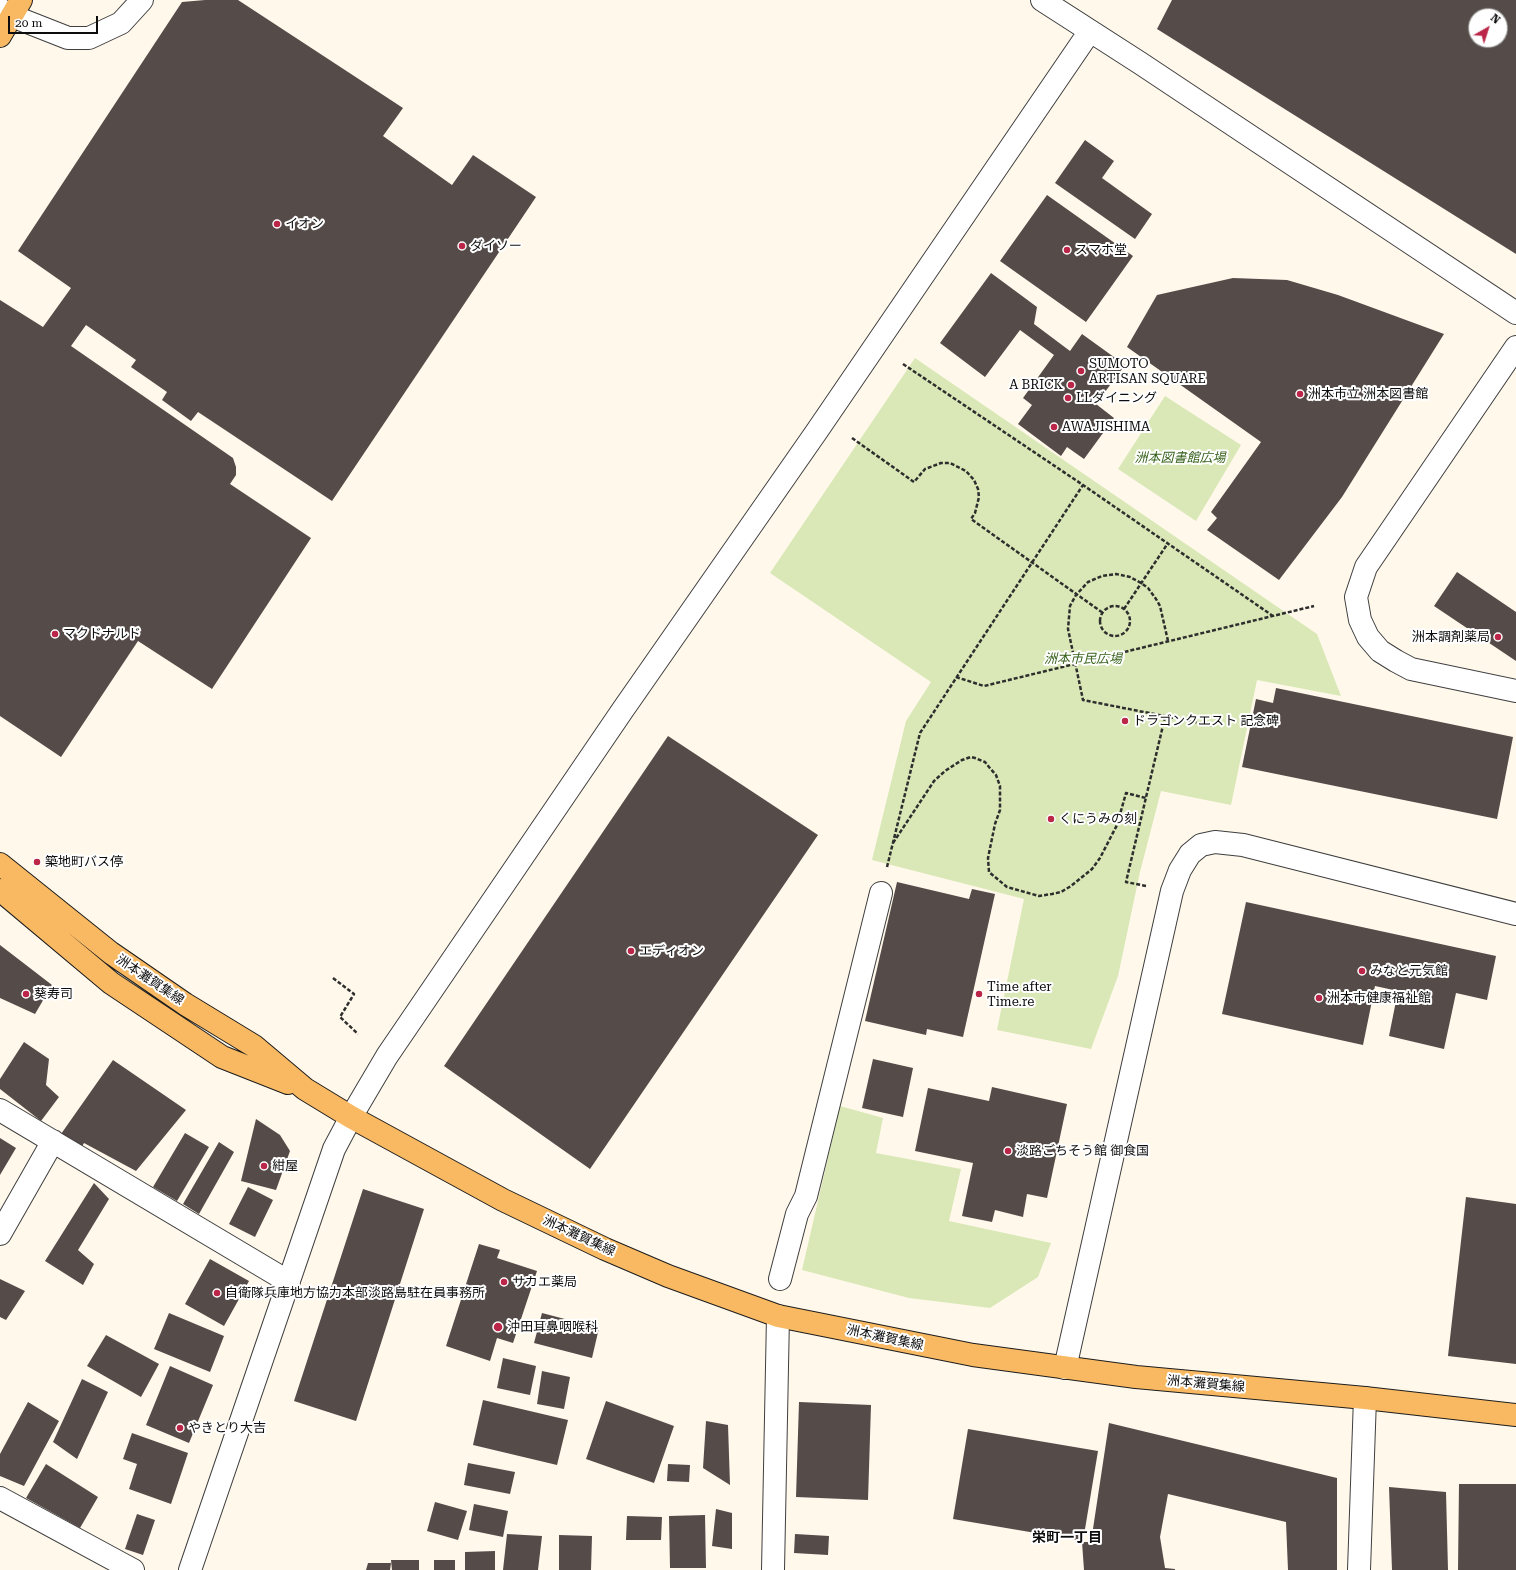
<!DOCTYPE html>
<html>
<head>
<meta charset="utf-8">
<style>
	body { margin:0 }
	#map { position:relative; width:1516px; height:1570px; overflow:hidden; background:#fff8eb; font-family:"Roboto Serif",serif }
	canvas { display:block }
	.north { position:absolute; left:1468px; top:8px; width:40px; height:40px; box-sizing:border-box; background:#fff; border:1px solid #9e9e9e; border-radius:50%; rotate:39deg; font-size:11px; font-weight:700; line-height:16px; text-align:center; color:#0c0c0c }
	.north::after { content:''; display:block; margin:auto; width:14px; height:18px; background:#bb2547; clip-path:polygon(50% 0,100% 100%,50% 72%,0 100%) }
	.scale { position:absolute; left:8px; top:16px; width:90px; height:18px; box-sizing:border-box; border:2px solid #0c0c0c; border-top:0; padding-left:5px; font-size:12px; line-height:14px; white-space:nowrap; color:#0c0c0c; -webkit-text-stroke:3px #fff; paint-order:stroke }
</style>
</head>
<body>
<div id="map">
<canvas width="1516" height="1570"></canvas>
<div class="north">N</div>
<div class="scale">20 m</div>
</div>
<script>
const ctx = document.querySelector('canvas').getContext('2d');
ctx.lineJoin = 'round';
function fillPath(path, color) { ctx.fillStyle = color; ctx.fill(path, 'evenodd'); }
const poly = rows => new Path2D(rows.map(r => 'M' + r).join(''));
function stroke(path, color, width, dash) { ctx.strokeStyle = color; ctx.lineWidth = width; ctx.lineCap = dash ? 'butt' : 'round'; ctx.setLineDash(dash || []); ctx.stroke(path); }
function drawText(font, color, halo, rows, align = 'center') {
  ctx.font = font + ' "Roboto Serif","Noto Sans JP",serif'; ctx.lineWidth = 4; ctx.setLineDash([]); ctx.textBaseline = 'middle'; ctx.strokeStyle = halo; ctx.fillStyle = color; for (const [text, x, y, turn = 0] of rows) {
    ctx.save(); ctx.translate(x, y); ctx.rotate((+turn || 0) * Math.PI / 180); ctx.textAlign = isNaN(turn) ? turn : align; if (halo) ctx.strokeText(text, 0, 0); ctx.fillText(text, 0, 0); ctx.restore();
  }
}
fillPath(poly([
	[915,358,1317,634,1341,696,1257,680,1231,805,1161,791,1140,872,1118,976,1091,1049,997,1030,1024,899,872,860,906,721,931,682,770,573],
	[1165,396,1241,445,1196,521,1118,469],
	[840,1106,883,1118,876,1153,961,1169,949,1221,1051,1243,1038,1277,990,1308,909,1298,802,1270]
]), '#d9e8b6');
fillPath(poly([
	[205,0,238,0,403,108,383,136,452,185,473,155,536,197,332,501,198,412,191,421,162,400,167,392,131,367,136,360,86,325,71,346,233,458,236,467,236,475,230,484,311,538,212,689,138,641,61,757,0,716,0,300,43,327,71,288,18,251,182,2],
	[1172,0,1516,0,1516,254,1157,29],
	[1476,16,1500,16,1500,40,1476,40],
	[1085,140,1114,161,1102,178,1152,214,1135,239,1055,183],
	[1047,195,1133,256,1086,322,1000,261],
	[991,273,1037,307,1034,324,1070,351,1082,334,1125,365,1096,404,1114,418,1084,459,1067,447,1061,456,1018,424,1032,405,1023,398,1054,355,1020,330,985,377,940,343],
	[1233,278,1287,280,1338,295,1444,334,1342,497,1279,580,1207,530,1217,518,1211,512,1261,442,1127,347,1157,295],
	[1457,572,1516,612,1516,661,1434,606],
	[1276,688,1513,737,1497,819,1242,767,1256,699,1273,703],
	[668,736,818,835,590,1169,444,1066],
	[897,882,969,899,972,889,995,894,963,1037,927,1029,926,1035,865,1021],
	[1246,902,1496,956,1487,1000,1456,993,1444,1049,1389,1036,1398,991,1375,986,1363,1045,1222,1014],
	[0,945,52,985,35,1014,0,998],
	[24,1042,49,1059,46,1085,59,1097,41,1121,0,1089,0,1079],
	[873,1059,913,1068,903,1117,862,1108],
	[113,1060,186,1110,136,1171,84,1143,80,1150,61,1134],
	[992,1087,1067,1104,1047,1198,1027,1194,1023,1217,995,1210,992,1222,962,1216,973,1163,915,1151,928,1088,989,1101],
	[256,1119,280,1135,290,1151,276,1190,241,1181],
	[185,1133,209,1147,177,1201,153,1187],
	[0,1138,16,1148,0,1175],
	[219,1142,234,1152,199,1214,183,1204],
	[94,1183,109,1199,78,1250,94,1264,83,1285,45,1261],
	[248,1187,273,1200,255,1237,229,1224],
	[363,1189,424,1209,356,1421,294,1401],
	[1466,1197,1516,1204,1516,1364,1448,1356],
	[479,1244,500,1250,497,1258,537,1271,513,1343,497,1338,490,1361,446,1346],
	[210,1259,249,1281,224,1326,185,1304],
	[0,1279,25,1291,6,1320,0,1317],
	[169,1313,224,1336,210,1372,154,1349],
	[542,1313,599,1328,592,1358,534,1343],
	[106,1335,159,1364,141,1397,87,1366],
	[503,1358,536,1366,530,1395,497,1388],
	[170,1366,213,1385,189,1443,146,1425],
	[542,1371,570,1377,564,1409,537,1404],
	[82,1379,108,1392,77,1459,53,1442],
	[483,1400,568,1420,557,1465,473,1445],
	[606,1401,674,1426,654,1483,586,1459],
	[28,1402,59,1421,24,1486,0,1476,0,1454],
	[799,1402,871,1405,868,1500,796,1497],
	[706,1421,728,1425,730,1485,703,1468],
	[1109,1423,1337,1478,1337,1570,1288,1570,1286,1522,1168,1494,1160,1537,1165,1568,1175,1569,1175,1570,1084,1570,1082,1542,1091,1542],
	[968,1429,1098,1451,1083,1541,953,1519],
	[132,1433,188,1453,171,1504,129,1489,137,1464,123,1459],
	[468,1463,515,1472,510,1494,464,1485],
	[46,1464,98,1497,80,1528,26,1498],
	[668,1464,690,1465,689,1482,667,1481],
	[1459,1484,1516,1484,1516,1570,1458,1570],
	[1389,1487,1446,1492,1448,1570,1392,1570],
	[435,1502,467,1511,458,1540,427,1531],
	[474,1504,508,1511,503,1537,469,1530],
	[716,1509,732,1513,732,1549,712,1546],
	[137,1514,155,1520,143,1555,125,1549],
	[705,1515,706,1568,670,1568,669,1516],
	[627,1516,662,1517,661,1540,626,1540],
	[507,1534,542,1536,538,1570,503,1570],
	[795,1534,829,1536,828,1555,794,1553],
	[559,1535,592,1536,591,1570,559,1570],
	[495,1551,495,1570,465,1570,465,1552],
	[391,1560,419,1560,419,1570,392,1570],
	[434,1560,455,1560,455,1570,434,1570],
	[368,1563,391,1563,390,1570,366,1570]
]), '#554b49');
const minor = poly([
	[1042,0,1140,63,1516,313],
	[0,9,12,16,68,38,89,38,121,23,142,0],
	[1516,347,1366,567,1356,597,1360,620,1368,637,1380,651,1396,661,1411,669,1516,691],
	[0,1110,289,1282],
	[0,1234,53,1141],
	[780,1279,797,1214,806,1196,881,893],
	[1065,1368,1172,891,1180,870,1190,854,1201,845,1215,842,1243,845,1516,914],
	[0,1498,133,1570],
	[190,1570,334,1149,351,1117,387,1056,622,711,817,431,1090,31],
	[773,1570,778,1316],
	[1359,1570,1365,1398]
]);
const major = poly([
	[0,36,21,0],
	[0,864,111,953,185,1004,254,1046,305,1089,351,1117,503,1200,605,1249,668,1276,778,1316,973,1355,1136,1377,1365,1398,1516,1415],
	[0,890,111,983,222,1057,288,1083]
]);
stroke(minor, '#3f3f3f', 24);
stroke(major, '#1d1d1d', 24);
stroke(poly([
	[903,364,1083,485,1273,616],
	[852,438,914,482,925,469,941,463,950,463,966,471,974,480,978,489,979,497,975,513,971,519,1103,613],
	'1100 621a15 15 0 1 1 30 0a15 15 0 1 1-30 0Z',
	[1124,609,1168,543],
	[1168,641,1160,606,1156,599,1148,588,1141,583,1130,577,1116,574,1102,576,1088,582,1076,595,1070,606,1068,629,1083,700,1215,726],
	[956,677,984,686,1314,606],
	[893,843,934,781,945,771,962,760,971,757,975,758,985,762,989,767,996,775,1000,786,1000,810,995,824,988,858,989,872,1007,887,1039,896,1052,894,1061,892,1071,886,1092,869,1100,858,1117,825,1126,793,1146,798],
	[887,867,920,733,1083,485],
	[1146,886,1126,882,1165,717],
	[333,978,354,994,340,1017,358,1034]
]), '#2e2e2e', 2.5, [4, 2]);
stroke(minor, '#fff', 22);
stroke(major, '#f8b962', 22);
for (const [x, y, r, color] of [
	[277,224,4,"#bb2547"],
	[462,246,4,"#bb2547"],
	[1067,250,4,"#bb2547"],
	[1081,371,4,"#bb2547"],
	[1071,385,4,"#bb2547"],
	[1300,394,4,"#bb2547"],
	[1068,398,4,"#bb2547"],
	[1054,427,4,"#bb2547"],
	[55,634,4,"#bb2547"],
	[1498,637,4,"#bb2547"],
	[1125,721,4,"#bb2547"],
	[1051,819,4,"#bb2547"],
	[37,862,4,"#bb2547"],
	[631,951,4,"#bb2547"],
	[1362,971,4,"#bb2547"],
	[26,994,4,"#bb2547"],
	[979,994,4,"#bb2547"],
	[1319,998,4,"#bb2547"],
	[1008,1151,4,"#bb2547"],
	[264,1166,4,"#bb2547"],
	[504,1282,4,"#bb2547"],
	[217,1293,4,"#bb2547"],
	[498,1327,5,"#bb2547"],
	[180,1428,4,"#bb2547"]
]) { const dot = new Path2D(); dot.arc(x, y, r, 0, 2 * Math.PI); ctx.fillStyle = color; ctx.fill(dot); stroke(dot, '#fff', 1.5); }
drawText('13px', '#0c0c0c', '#fff', [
	["イオン",285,224],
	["ダイソー",470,246],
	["スマホ堂",1075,250],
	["SUMOTO",1089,364],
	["ARTISAN SQUARE",1089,379],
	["A BRICK",1063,385,"right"],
	["洲本市立 洲本図書館",1308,394],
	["LLダイニング",1076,398],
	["AWAJISHIMA",1062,427],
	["マクドナルド",63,634],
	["洲本調剤薬局",1490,637,"right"],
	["ドラゴンクエスト 記念碑",1133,721],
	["くにうみの刻",1059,819],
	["築地町バス停",45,862],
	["エディオン",639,951],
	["みなと元気館",1370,971],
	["Time after",987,987],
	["Time.re",987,1002],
	["葵寿司",34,994],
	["洲本市健康福祉館",1327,998],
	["淡路ごちそう館 御食国",1016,1151],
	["紺屋",272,1166],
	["サカエ薬局",512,1282],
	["自衛隊兵庫地方協力本部淡路島駐在員事務所",225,1293],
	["沖田耳鼻咽喉科",507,1327],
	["やきとり大吉",188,1428]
], 'left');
drawText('italic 13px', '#38631d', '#fff', [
	["洲本図書館広場",1180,458],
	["洲本市民広場",1083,659]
]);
drawText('13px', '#0c0c0c', '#fff', [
	["洲本灘賀集線",150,980,34],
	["洲本灘賀集線",579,1236,25],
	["洲本灘賀集線",885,1338,12],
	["洲本灘賀集線",1206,1384,5]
]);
drawText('bold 14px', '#0c0c0c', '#fff', [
	["栄町一丁目",1067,1538]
]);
</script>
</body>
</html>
